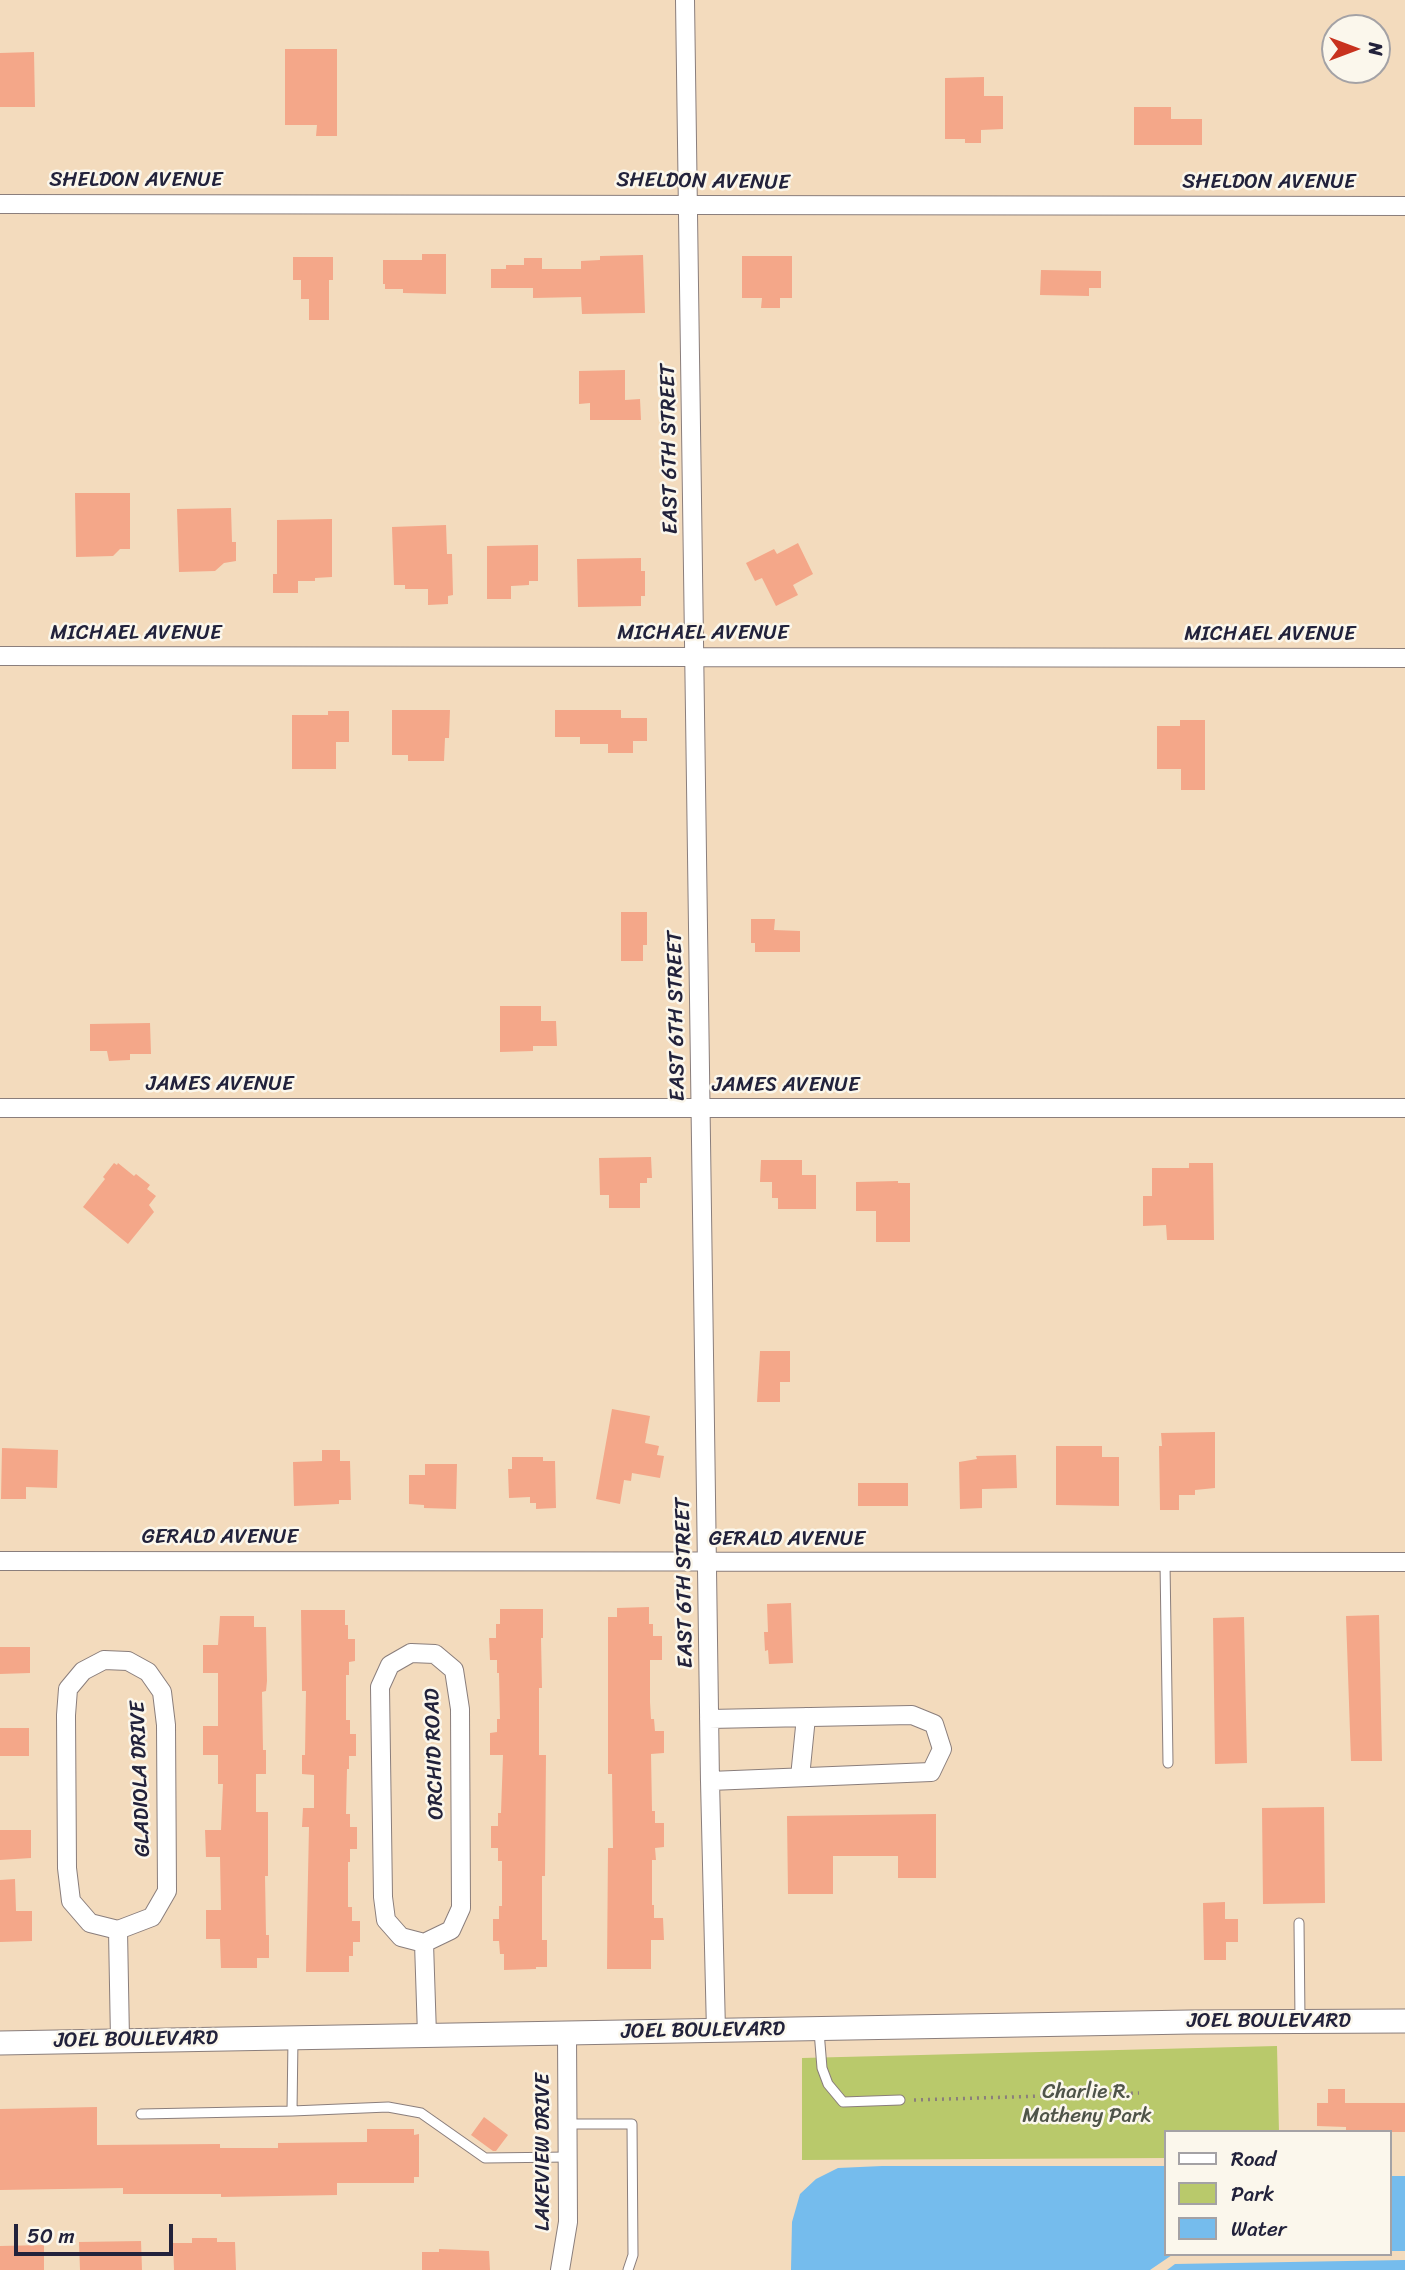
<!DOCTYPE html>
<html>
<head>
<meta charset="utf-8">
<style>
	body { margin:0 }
	#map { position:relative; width:1405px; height:2270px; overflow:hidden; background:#f3dbbd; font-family:Sriracha,sans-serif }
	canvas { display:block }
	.legend { position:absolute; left:1164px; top:2130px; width:228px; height:126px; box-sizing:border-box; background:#fbf7ec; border:2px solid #a4a2a5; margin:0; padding:9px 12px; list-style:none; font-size:21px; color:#22223b }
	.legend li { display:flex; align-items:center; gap:14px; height:35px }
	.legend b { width:35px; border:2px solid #a4a2a5 }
	.north { position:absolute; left:1321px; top:14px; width:70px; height:70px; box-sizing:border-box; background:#fbf7ec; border:2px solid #a4a2a5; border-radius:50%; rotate:90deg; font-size:19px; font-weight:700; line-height:28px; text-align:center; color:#22223b }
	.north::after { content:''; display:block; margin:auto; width:24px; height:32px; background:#c8321e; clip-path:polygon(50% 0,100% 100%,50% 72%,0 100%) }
	.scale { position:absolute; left:14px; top:2224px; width:159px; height:32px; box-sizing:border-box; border:4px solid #22223b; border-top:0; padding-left:9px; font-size:21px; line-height:24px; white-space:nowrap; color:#22223b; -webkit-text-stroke:5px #fbf7ec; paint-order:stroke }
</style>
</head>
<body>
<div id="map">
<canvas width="1405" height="2270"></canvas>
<ul class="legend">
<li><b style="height:9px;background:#fff"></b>Road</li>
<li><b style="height:19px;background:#b9c96b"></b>Park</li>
<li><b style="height:19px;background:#75bced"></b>Water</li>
</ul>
<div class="north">N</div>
<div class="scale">50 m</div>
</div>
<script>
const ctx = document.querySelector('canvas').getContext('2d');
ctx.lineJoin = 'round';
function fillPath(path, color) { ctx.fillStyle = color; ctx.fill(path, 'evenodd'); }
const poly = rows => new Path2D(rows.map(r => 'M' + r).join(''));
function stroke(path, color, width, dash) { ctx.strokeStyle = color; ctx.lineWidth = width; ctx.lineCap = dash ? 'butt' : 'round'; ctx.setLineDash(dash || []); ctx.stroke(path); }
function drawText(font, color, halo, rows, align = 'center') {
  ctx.font = font + ' Sriracha,sans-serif'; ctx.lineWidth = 5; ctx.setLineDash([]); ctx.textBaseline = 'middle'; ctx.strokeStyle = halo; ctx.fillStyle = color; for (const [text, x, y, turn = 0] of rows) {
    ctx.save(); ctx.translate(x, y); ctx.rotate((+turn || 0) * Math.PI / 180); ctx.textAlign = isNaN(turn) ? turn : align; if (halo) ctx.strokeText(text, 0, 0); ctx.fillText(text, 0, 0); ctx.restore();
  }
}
fillPath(poly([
	[1277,2046,1279,2132,1165,2132,1165,2158,802,2160,802,2058]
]), '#b9c96b');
fillPath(poly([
	[882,2166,1165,2166,1165,2254,1204,2254,1172,2255,1150,2270,791,2270,792,2222,800,2194,816,2179,838,2168],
	[1389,2176,1405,2176,1405,2251,1389,2251],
	[1405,2260,1405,2270,1167,2270,1175,2264]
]), '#75bced');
fillPath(poly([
	[285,49,337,49,337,136,316,136,317,125,285,125],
	[34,52,35,107,0,107,0,53],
	[984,77,984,96,1003,96,1003,129,981,130,981,143,965,143,965,139,945,139,945,78],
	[1134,107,1171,107,1171,119,1202,119,1202,145,1134,145],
	[422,254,446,254,446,294,403,293,403,289,385,289,385,284,383,284,383,260,422,260],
	[643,255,645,313,582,314,581,297,533,298,533,288,491,288,491,269,506,269,506,265,524,265,524,258,542,258,542,269,581,269,581,261,600,260,600,256],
	[742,256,792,256,792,298,780,298,780,308,761,308,762,298,742,298],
	[293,257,333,257,333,280,329,280,329,320,309,320,309,299,301,299,301,280,293,280],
	[1041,270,1101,271,1101,288,1089,288,1089,296,1040,295],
	[625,370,625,400,640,399,641,420,590,420,590,403,579,404,579,371],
	[75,493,130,493,130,549,120,549,113,556,76,557],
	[231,508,232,542,236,542,236,561,224,563,215,571,179,572,177,509],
	[332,519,332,577,315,578,315,581,298,581,298,593,273,593,273,574,277,574,277,520],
	[446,525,447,554,452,554,453,595,448,596,448,604,428,605,428,589,405,589,405,585,394,585,392,527],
	[798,543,813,574,793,585,798,595,776,606,762,578,755,581,746,563,774,549,777,554],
	[538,545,538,581,529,581,529,585,511,586,511,599,487,599,487,546],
	[641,558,641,571,645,571,645,596,641,596,641,606,578,607,577,559],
	[392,710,450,710,449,738,445,738,444,761,408,761,408,755,392,755],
	[555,710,621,710,621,718,647,718,647,741,633,741,633,753,608,753,608,744,580,744,580,737,555,737],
	[328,711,349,711,349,742,336,742,336,769,292,769,292,715,328,715],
	[1180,720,1205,720,1205,790,1181,790,1181,769,1157,769,1157,726,1180,726],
	[621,912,647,912,647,945,643,945,643,961,621,961],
	[751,919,775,919,774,930,800,931,800,952,755,952,755,943,751,943],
	[500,1006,541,1006,541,1021,556,1021,557,1046,533,1046,533,1051,500,1052],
	[150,1023,151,1054,130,1054,130,1060,109,1061,107,1051,90,1051,90,1024],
	[651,1157,652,1178,647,1178,647,1183,640,1183,640,1208,609,1208,609,1195,600,1195,599,1158],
	[761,1160,802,1160,802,1175,816,1175,816,1209,778,1209,778,1198,772,1198,772,1182,760,1182],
	[114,1163,117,1165,118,1163,134,1176,136,1174,150,1185,147,1189,156,1196,149,1205,154,1212,128,1244,83,1207,105,1179,103,1177],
	[1189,1163,1213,1163,1214,1240,1167,1240,1166,1225,1143,1226,1143,1196,1152,1196,1152,1168,1189,1168],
	[898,1181,898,1183,910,1183,910,1242,876,1242,876,1211,856,1211,856,1182],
	[760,1351,790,1351,790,1382,780,1382,780,1402,757,1402],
	[612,1409,650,1416,645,1443,659,1446,657,1455,664,1456,660,1478,632,1473,631,1481,624,1480,620,1504,596,1499],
	[1215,1432,1215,1488,1195,1490,1195,1495,1179,1495,1179,1510,1160,1510,1159,1446,1162,1446,1161,1433],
	[1056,1446,1102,1446,1102,1457,1119,1457,1119,1506,1056,1505],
	[2,1448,58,1450,57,1488,26,1487,26,1499,1,1499],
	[322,1450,340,1450,340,1461,350,1461,351,1500,339,1500,339,1504,294,1506,293,1462,322,1461],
	[1016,1455,1017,1488,982,1489,982,1508,960,1509,959,1462,977,1459,976,1456],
	[512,1457,543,1457,543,1461,555,1461,556,1508,536,1509,536,1503,530,1503,530,1497,509,1498,508,1469,512,1469],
	[425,1464,457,1464,456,1509,424,1508,424,1505,409,1504,409,1475,425,1475],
	[858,1483,908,1483,908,1506,858,1506],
	[791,1603,793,1663,769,1664,768,1650,765,1651,764,1632,768,1632,767,1604],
	[649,1607,649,1624,653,1624,653,1636,662,1636,662,1660,650,1660,650,1702,651,1719,654,1719,655,1731,664,1731,664,1753,651,1754,652,1811,655,1811,655,1823,664,1823,664,1847,655,1848,656,1860,652,1860,652,1905,654,1905,654,1918,663,1918,664,1940,651,1940,651,1969,607,1969,608,1848,613,1848,612,1774,608,1774,608,1617,617,1617,617,1608],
	[500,1609,543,1609,543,1638,541,1638,542,1688,539,1688,539,1755,546,1755,545,1876,542,1876,542,1940,547,1940,547,1967,536,1967,536,1969,504,1970,504,1954,500,1954,499,1941,493,1941,493,1919,499,1919,499,1906,502,1906,502,1861,498,1861,498,1848,491,1848,491,1826,498,1826,498,1813,501,1813,503,1755,490,1755,490,1733,497,1732,497,1719,500,1719,499,1673,497,1673,497,1660,490,1660,489,1638,496,1638,496,1624,500,1624],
	[301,1610,345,1610,345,1625,348,1625,348,1639,355,1639,355,1661,349,1662,349,1675,346,1675,346,1720,350,1720,350,1734,356,1734,356,1756,349,1756,349,1769,347,1769,346,1814,350,1814,350,1827,357,1827,357,1849,350,1849,350,1862,348,1862,348,1907,352,1907,352,1921,360,1921,360,1942,353,1942,353,1956,349,1956,349,1972,306,1972,309,1827,302,1827,303,1808,314,1808,314,1775,302,1774,302,1755,305,1755,306,1691,302,1691],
	[1379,1615,1382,1761,1351,1761,1346,1616],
	[220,1616,254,1616,254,1627,266,1627,267,1681,266,1691,262,1692,263,1750,266,1750,266,1774,256,1774,256,1812,268,1812,268,1876,265,1876,266,1935,269,1935,269,1958,257,1958,257,1968,221,1968,220,1939,206,1939,206,1910,221,1910,220,1857,206,1857,205,1830,221,1830,223,1784,218,1784,218,1755,203,1755,203,1726,218,1726,218,1673,203,1673,203,1645,218,1645],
	[1244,1617,1247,1763,1215,1764,1213,1618],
	[0,1647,30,1647,30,1673,0,1674],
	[0,1728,29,1728,29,1756,0,1756],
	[1324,1807,1325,1903,1263,1904,1262,1808],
	[936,1814,936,1878,898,1878,898,1856,833,1856,833,1894,788,1894,787,1816],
	[0,1830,31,1830,31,1858,0,1860],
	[15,1879,16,1911,32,1911,32,1941,0,1942,0,1880],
	[1225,1902,1225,1919,1238,1919,1238,1942,1226,1942,1226,1960,1204,1960,1203,1903],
	[1328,2089,1345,2089,1345,2103,1405,2103,1405,2132,1346,2132,1346,2127,1317,2126,1317,2103,1328,2103],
	[97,2107,97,2145,220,2144,220,2148,278,2148,278,2143,367,2142,367,2129,414,2129,414,2135,419,2134,419,2177,414,2177,414,2183,337,2183,337,2195,221,2197,221,2194,123,2194,123,2188,0,2190,0,2109],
	[484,2117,508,2135,496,2151,493,2151,471,2135],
	[192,2238,217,2238,217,2242,235,2242,236,2270,174,2270,173,2243,192,2243],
	[141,2241,142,2270,80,2270,79,2242],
	[44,2245,44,2270,0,2270,0,2246],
	[439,2249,489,2251,490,2270,422,2270,422,2252,439,2252]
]), '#f4a789');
const service = poly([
	[1165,1563,1168,1763],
	[1299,1923,1300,2020],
	[819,2031,822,2068,828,2084,843,2102,900,2100],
	[292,2111,388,2107,421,2113,485,2158,568,2157],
	[141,2114,292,2111,293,2039],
	[568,2124,632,2124,633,2255,628,2270]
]);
const minor = poly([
	[685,0,710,1781,716,2031],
	[0,204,1405,206],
	[0,656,1405,658],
	[0,1108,1405,1108],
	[0,1561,1405,1562],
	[411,1653,435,1654,454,1670,460,1709,461,1908,451,1930,424,1943,401,1937,386,1920,383,1897,380,1687,390,1665,411,1653],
	[104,1660,128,1661,148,1672,162,1692,166,1725,167,1891,152,1917,118,1930,90,1923,71,1901,67,1868,66,1715,68,1689,83,1671,104,1660],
	[709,1719,912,1715,934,1724,942,1749,931,1772,710,1781],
	[800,1777,806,1717],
	[118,1930,120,2040],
	[424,1943,427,2035],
	[560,2270,568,2222,567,2033]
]);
const secondary = poly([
	[0,2043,1190,2022,1405,2021]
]);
stroke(service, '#8a7e7c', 11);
stroke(minor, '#8a7e7c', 20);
stroke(secondary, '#8a7e7c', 25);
stroke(poly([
	[914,2100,1139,2093]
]), '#8a7e7c', 3.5, [2, 5]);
stroke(service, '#fff', 9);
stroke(minor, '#fff', 18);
stroke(secondary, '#fff', 23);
drawText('21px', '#22223b', '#fbf7ec', [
	["SHELDON AVENUE",136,181],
	["SHELDON AVENUE",703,182,1],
	["SHELDON AVENUE",1269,183],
	["EAST 6TH STREET",670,449,-91],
	["MICHAEL AVENUE",136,634],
	["MICHAEL AVENUE",703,634],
	["MICHAEL AVENUE",1270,635],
	["EAST 6TH STREET",677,1016,-91],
	["JAMES AVENUE",220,1085],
	["JAMES AVENUE",786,1086],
	["GERALD AVENUE",220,1538],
	["GERALD AVENUE",787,1540],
	["EAST 6TH STREET",685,1583,-91],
	["ORCHID ROAD",435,1754,-92],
	["GLADIOLA DRIVE",141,1779,-92],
	["JOEL BOULEVARD",1269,2022],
	["JOEL BOULEVARD",703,2031,-1],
	["JOEL BOULEVARD",136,2040,-1],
	["LAKEVIEW DRIVE",544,2152,-90]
]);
drawText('21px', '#4f5449', '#fbf7ec', [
	["Charlie R.",1087,2093],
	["Matheny Park",1087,2117]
]);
</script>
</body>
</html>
